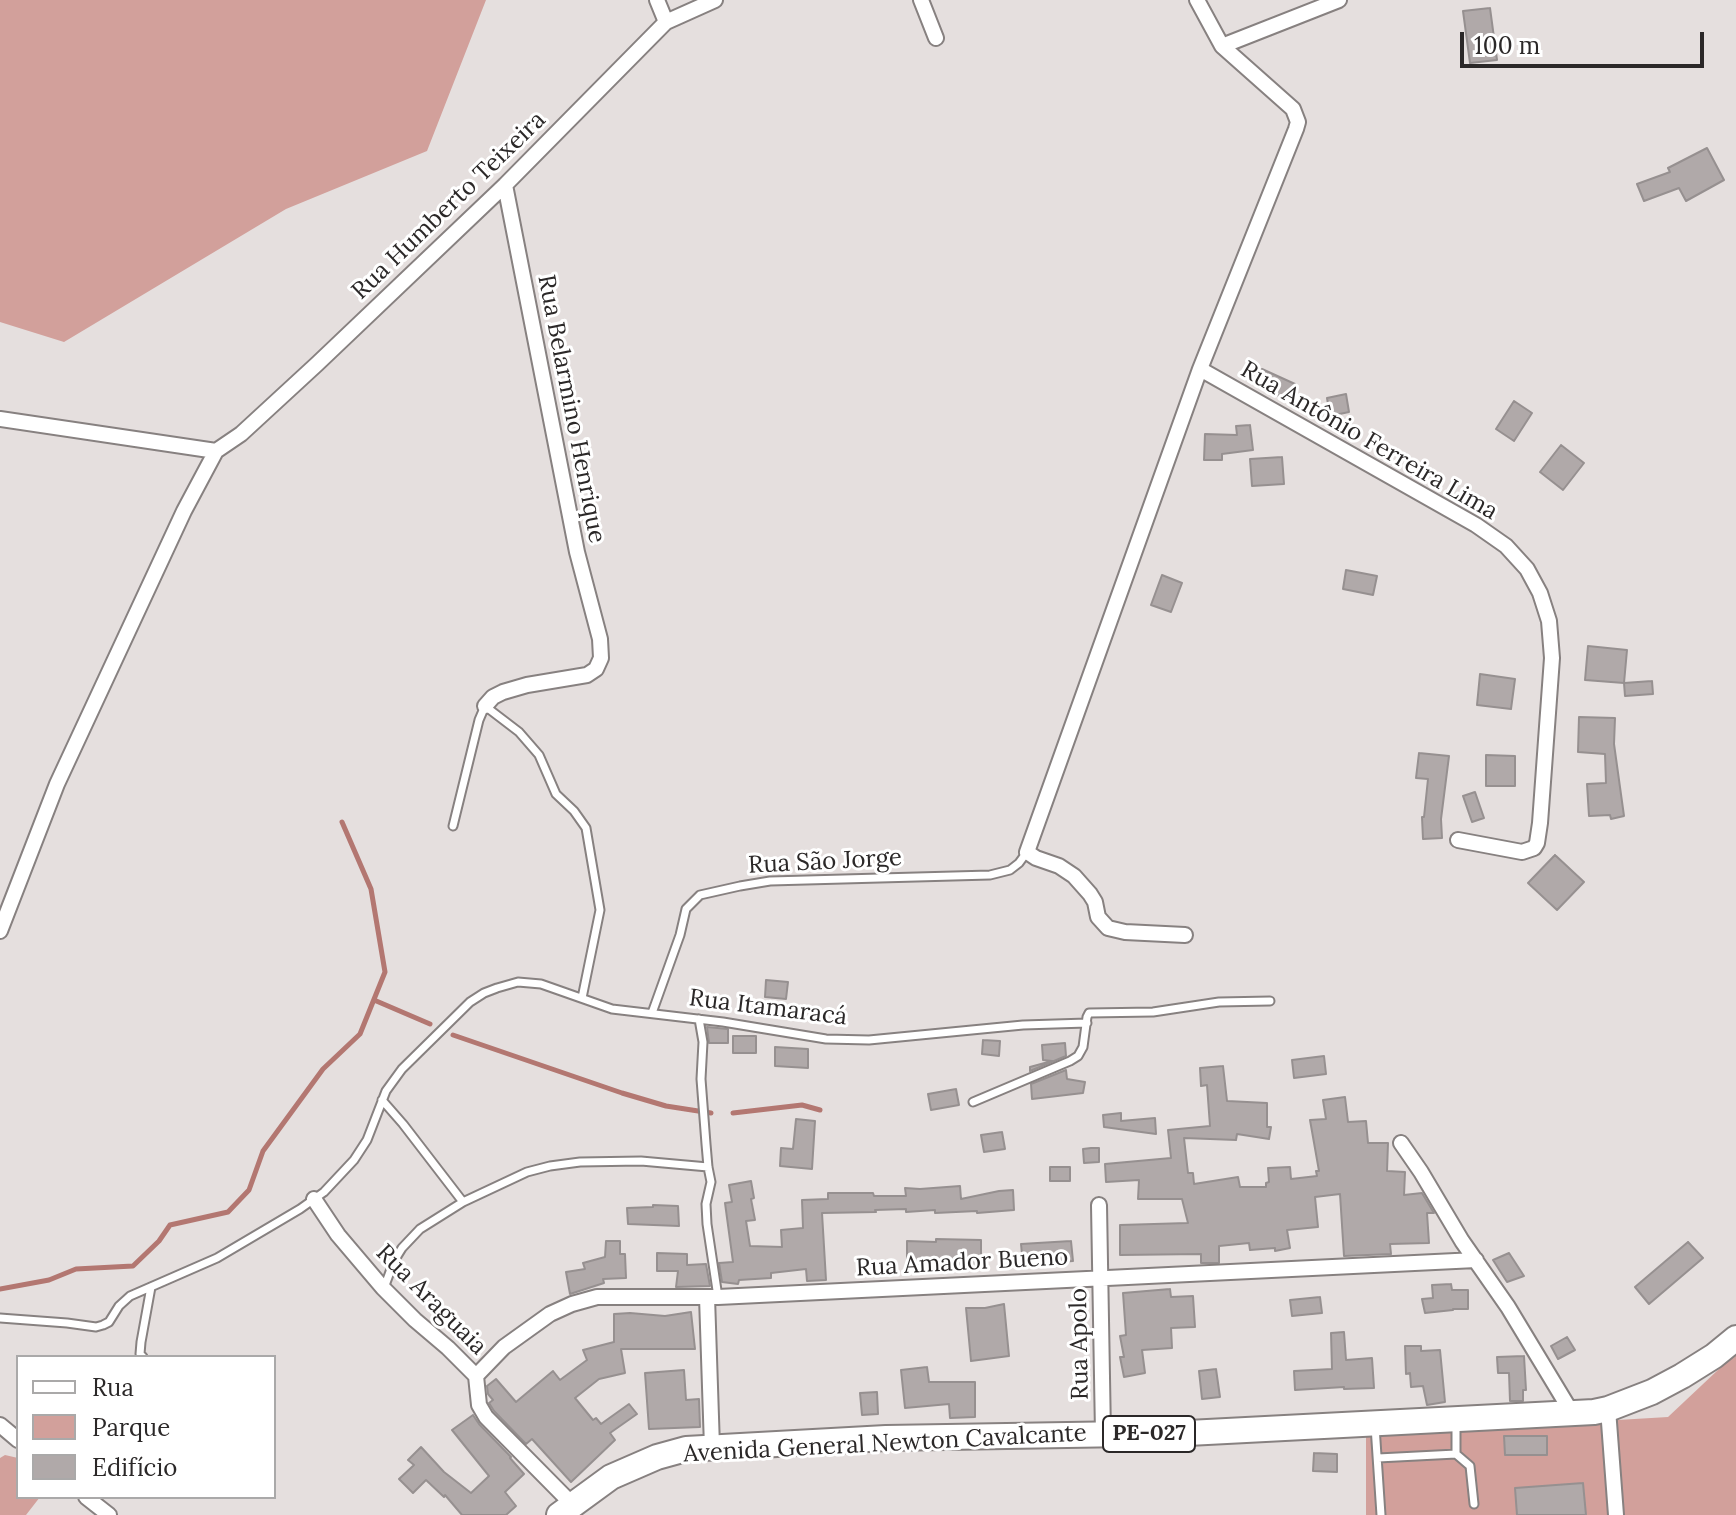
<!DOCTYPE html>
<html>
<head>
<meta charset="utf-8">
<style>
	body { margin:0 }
	#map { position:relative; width:1736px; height:1515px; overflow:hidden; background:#e5dfde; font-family:Lora,serif }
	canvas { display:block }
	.legend { position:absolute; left:16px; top:1355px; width:260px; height:144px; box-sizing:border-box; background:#fff; border:2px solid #aaa9a9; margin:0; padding:10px 14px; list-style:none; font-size:24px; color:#2b2828 }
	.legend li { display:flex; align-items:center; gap:16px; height:40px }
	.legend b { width:40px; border:2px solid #aaa9a9 }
	.scale { position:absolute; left:1460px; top:32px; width:244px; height:36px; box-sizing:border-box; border:4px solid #2b2828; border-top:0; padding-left:10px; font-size:24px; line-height:28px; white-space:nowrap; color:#2b2828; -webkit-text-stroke:6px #fff; paint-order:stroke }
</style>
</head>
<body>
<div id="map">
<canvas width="1736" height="1515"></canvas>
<ul class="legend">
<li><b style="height:10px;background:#fff"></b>Rua</li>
<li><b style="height:22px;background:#d2a09b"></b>Parque</li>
<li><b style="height:22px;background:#b0a9a9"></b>Edifício</li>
</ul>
<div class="scale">100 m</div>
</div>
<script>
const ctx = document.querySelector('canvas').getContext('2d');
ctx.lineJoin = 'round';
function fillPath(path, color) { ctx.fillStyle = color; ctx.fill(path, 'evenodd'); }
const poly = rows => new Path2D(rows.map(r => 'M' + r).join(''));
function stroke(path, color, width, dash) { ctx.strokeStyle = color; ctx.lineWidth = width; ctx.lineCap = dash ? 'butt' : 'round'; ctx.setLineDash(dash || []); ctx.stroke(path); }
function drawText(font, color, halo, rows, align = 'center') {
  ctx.font = font + ' Lora,serif'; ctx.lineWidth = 6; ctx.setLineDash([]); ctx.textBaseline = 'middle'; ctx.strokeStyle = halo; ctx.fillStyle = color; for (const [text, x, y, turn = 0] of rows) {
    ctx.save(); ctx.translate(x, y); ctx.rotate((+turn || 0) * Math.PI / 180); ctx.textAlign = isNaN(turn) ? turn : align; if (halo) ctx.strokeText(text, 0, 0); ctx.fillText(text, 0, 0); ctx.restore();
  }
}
fillPath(poly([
	[0,0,486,0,427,151,286,209,64,342,0,322],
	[1736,1353,1736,1515,1366,1515,1366,1435,1668,1417],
	[5,1455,18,1458,18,1497,40,1497,26,1515,0,1515,0,1458]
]), '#d2a09b');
stroke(poly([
	[374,1000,430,1024],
	[453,1035,622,1093,666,1106,711,1113],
	[733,1113,802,1105,820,1110],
	[0,1289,49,1280,76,1269,133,1266,159,1241,170,1225,228,1212,249,1190,263,1151,323,1069,360,1034,385,972,371,889,342,822]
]), '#b37771', 5);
const building = poly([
	[1490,8,1497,60,1470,63,1463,11,1490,8],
	[1707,148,1724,180,1686,201,1679,188,1644,201,1637,184,1670,172,1668,168,1707,148],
	[1262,369,1295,384,1288,400,1255,385,1262,369],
	[1346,394,1349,412,1330,416,1327,398,1346,394],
	[1514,401,1532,413,1514,441,1496,429,1514,401],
	[1250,425,1253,450,1222,454,1222,460,1204,460,1205,434,1237,435,1236,426,1250,425],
	[1561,445,1584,463,1563,490,1540,472,1561,445],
	[1282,457,1284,484,1252,486,1250,459,1282,457],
	[1346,570,1377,576,1373,595,1343,589,1346,570],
	[1162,575,1182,583,1171,612,1151,605,1162,575],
	[1588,646,1627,650,1624,683,1585,680,1588,646],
	[1480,674,1515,679,1511,709,1477,705,1480,674],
	[1652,681,1653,694,1625,696,1624,683,1652,681],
	[1579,717,1615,718,1614,744,1624,816,1611,819,1610,815,1589,816,1587,784,1606,783,1605,754,1578,752,1579,717],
	[1419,753,1449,756,1441,819,1442,838,1423,839,1422,817,1424,817,1428,779,1416,778,1419,753],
	[1486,755,1515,756,1515,786,1486,786,1486,755],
	[1475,792,1484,818,1472,822,1463,796,1475,792],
	[1555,855,1584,882,1557,910,1528,883,1555,855],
	[766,980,788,982,786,999,765,997,766,980],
	[707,1027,728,1029,728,1043,709,1043,707,1027],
	[733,1036,756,1036,756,1053,733,1053,733,1036],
	[983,1040,1000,1041,999,1056,982,1054,983,1040],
	[1065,1043,1066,1056,1030,1071,1030,1067,1052,1061,1043,1060,1042,1045,1065,1043],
	[775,1047,808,1049,808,1068,775,1066,775,1047],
	[1324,1056,1326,1074,1294,1078,1292,1060,1324,1056],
	[1223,1066,1227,1101,1267,1103,1267,1127,1271,1127,1269,1139,1237,1134,1236,1140,1184,1138,1188,1173,1193,1173,1194,1184,1238,1177,1240,1187,1266,1187,1266,1183,1269,1182,1268,1168,1290,1167,1291,1179,1317,1176,1316,1171,1319,1171,1310,1120,1326,1119,1323,1100,1345,1097,1348,1122,1366,1121,1368,1143,1388,1143,1387,1171,1405,1172,1404,1195,1422,1193,1434,1213,1427,1213,1429,1243,1390,1244,1391,1254,1344,1256,1340,1194,1315,1197,1318,1227,1287,1230,1290,1248,1275,1251,1275,1248,1250,1250,1249,1243,1219,1246,1219,1263,1201,1263,1201,1254,1120,1255,1120,1225,1188,1223,1182,1199,1138,1199,1139,1180,1106,1182,1105,1164,1171,1158,1168,1130,1210,1126,1207,1085,1201,1086,1200,1068,1223,1066],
	[1066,1070,1067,1079,1085,1082,1083,1093,1032,1099,1031,1084,1066,1070],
	[956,1089,959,1105,931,1110,928,1094,956,1089],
	[1121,1113,1121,1121,1155,1118,1156,1134,1104,1127,1103,1115,1121,1113],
	[796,1119,815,1121,812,1169,780,1166,781,1148,793,1149,796,1119],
	[1002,1132,1005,1149,984,1152,981,1135,1002,1132],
	[1091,1148,1099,1148,1099,1162,1084,1163,1083,1149,1091,1148],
	[1050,1167,1070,1167,1070,1181,1050,1181,1050,1167],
	[751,1181,754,1198,751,1199,755,1220,746,1221,750,1246,782,1247,781,1230,803,1228,802,1200,828,1199,828,1193,873,1193,874,1196,906,1196,905,1188,920,1189,960,1186,961,1199,999,1191,1013,1190,1014,1210,977,1213,977,1211,935,1213,935,1210,906,1212,906,1209,875,1210,876,1212,822,1213,826,1280,807,1281,806,1269,771,1273,771,1278,739,1280,738,1284,722,1282,719,1263,733,1262,725,1203,732,1202,729,1185,751,1181],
	[653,1205,678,1206,679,1226,628,1224,627,1208,653,1207,653,1205],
	[936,1239,981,1240,981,1268,926,1266,926,1270,907,1269,907,1241,936,1242,936,1239],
	[606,1241,620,1241,620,1254,625,1254,626,1278,603,1279,604,1283,570,1294,566,1272,585,1269,583,1263,605,1257,606,1241],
	[1071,1241,1073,1261,1023,1265,1021,1244,1071,1241],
	[1688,1242,1703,1258,1649,1304,1635,1287,1688,1242],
	[657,1253,687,1254,687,1265,706,1264,710,1286,676,1287,678,1271,657,1271,657,1253],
	[1509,1253,1524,1276,1507,1282,1493,1260,1509,1253],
	[1451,1284,1452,1290,1468,1290,1468,1309,1453,1309,1453,1310,1425,1313,1422,1299,1433,1298,1432,1285,1451,1284],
	[1170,1289,1171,1297,1193,1296,1195,1327,1171,1328,1172,1348,1142,1350,1145,1373,1124,1377,1120,1357,1124,1357,1120,1336,1126,1335,1123,1293,1170,1289],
	[1320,1297,1322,1313,1292,1316,1290,1300,1320,1297],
	[1004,1304,1009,1356,971,1361,966,1308,985,1308,1004,1304],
	[691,1312,695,1349,621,1349,625,1373,599,1379,575,1398,593,1420,596,1418,601,1424,629,1404,637,1414,610,1433,615,1440,571,1482,532,1439,526,1444,494,1411,489,1403,493,1400,488,1394,487,1386,496,1379,516,1402,553,1371,560,1380,587,1360,583,1350,614,1342,614,1314,630,1313,665,1316,691,1312],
	[1344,1332,1346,1360,1372,1358,1374,1388,1344,1389,1344,1387,1295,1390,1294,1371,1332,1369,1331,1333,1344,1332],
	[1567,1337,1575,1350,1558,1359,1551,1346,1567,1337],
	[1405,1346,1421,1346,1421,1351,1440,1350,1445,1402,1427,1405,1423,1386,1411,1387,1410,1373,1406,1374,1405,1346],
	[1524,1356,1526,1390,1523,1390,1523,1401,1510,1401,1509,1373,1498,1373,1497,1357,1524,1356],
	[927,1367,929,1382,975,1382,975,1417,950,1418,949,1404,905,1408,901,1370,927,1367],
	[1216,1369,1220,1397,1202,1399,1199,1371,1216,1369],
	[684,1370,686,1400,699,1399,700,1427,649,1429,645,1373,684,1370],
	[877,1392,878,1414,862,1415,860,1393,877,1392],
	[473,1415,479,1424,511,1457,510,1458,524,1474,505,1492,516,1506,506,1515,462,1515,445,1495,444,1497,426,1480,413,1493,399,1479,414,1465,408,1460,421,1447,444,1472,471,1493,489,1476,452,1430,473,1415],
	[1504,1436,1547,1436,1547,1455,1505,1455,1504,1436],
	[1314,1453,1337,1454,1337,1472,1313,1471,1314,1453],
	[1583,1483,1586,1515,1517,1515,1515,1488,1583,1483]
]);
fillPath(building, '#b0a9a9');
stroke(building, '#969090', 2);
const lane = poly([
	[453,826,479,720,485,706,519,732,539,755,556,794,574,811,586,828,600,910,582,998],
	[652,1013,680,935,686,909,700,895,740,886,770,881,990,875,1010,870,1019,863,1027,852],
	[699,1019,703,1042,701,1079,706,1144,708,1167,711,1182,706,1204,707,1224,718,1297],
	[382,1100,403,1124,463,1202],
	[973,1102,1070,1061,1078,1056,1083,1047,1087,1017,1089,1013,1153,1012,1219,1002,1270,1001],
	[384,1288,394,1261,402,1248,420,1229,463,1202,527,1172,550,1166,580,1162,641,1161,708,1167],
	[0,1318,67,1323,96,1327,103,1325,109,1322,119,1306,130,1296,217,1258,300,1209,324,1192,354,1160,367,1140,386,1091,402,1069,470,1002,484,993,497,988,518,982,541,984,612,1009,723,1022,826,1039,869,1040,1023,1025,1087,1023],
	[143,1357,140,1354,141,1342,151,1287],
	[1456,1422,1456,1454,1470,1466,1474,1504],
	[1375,1426,1381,1515],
	[1378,1458,1456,1454]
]);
const street = poly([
	[657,0,666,22],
	[921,0,936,38],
	[1222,46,1339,0],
	[1200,369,1476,525,1506,546,1527,569,1540,593,1549,621,1552,658,1540,823,1537,843,1534,848,1522,852,1458,840],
	[0,419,216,451],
	[485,706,493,697,503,692,527,685,587,675,596,669,601,658,600,639,577,552,505,185],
	[0,931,57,784,184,511,216,451,241,434,317,364,505,185,666,22,715,0],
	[1185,935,1125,932,1108,928,1098,917,1095,902,1090,894,1074,876,1059,866,1036,858,1027,852,1200,369,1296,129,1298,122,1293,109,1222,46,1197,0],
	[1401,1143,1421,1172,1462,1241,1508,1307,1572,1413],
	[314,1199,338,1235,383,1288,415,1320,448,1348,476,1376,479,1405,486,1417,572,1504],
	[1099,1205,1103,1434],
	[707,1297,712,1447],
	[476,1376,504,1347,550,1314,572,1304,597,1297,718,1297,1476,1260],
	[1608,1409,1616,1515],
	[0,1425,18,1440],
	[86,1497,109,1515]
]);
const primary = poly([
	[559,1515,611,1477,657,1457,686,1449,886,1438,1188,1433,1594,1412,1608,1409,1652,1392,1682,1376,1714,1356,1736,1338]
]);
stroke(lane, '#878180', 11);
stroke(street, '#878180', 18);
stroke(primary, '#878180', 28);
stroke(lane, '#fff', 7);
stroke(street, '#fff', 14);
stroke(primary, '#fff', 24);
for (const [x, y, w] of [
	[1149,1434,92]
]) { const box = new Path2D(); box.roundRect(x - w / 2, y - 18, w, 36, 6); ctx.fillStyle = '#fff'; ctx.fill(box); stroke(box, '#2b2828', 2); }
drawText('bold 22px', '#2b2828', null, [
	["PE-027",1149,1434]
]);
drawText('24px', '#2b2828', '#fff', [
	["Rua Humberto Teixeira",449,206,-44],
	["Rua Belarmino Henrique",571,409,79],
	["Rua Antônio Ferreira Lima",1369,441,30],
	["Rua São Jorge",825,862,-3],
	["Rua Itamaracá",768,1008,7],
	["Rua Amador Bueno",962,1263,-3],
	["Rua Araguaia",431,1300,45],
	["Rua Apolo",1080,1344,-91],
	["Avenida General Newton Cavalcante",885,1444,-3]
]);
</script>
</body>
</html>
